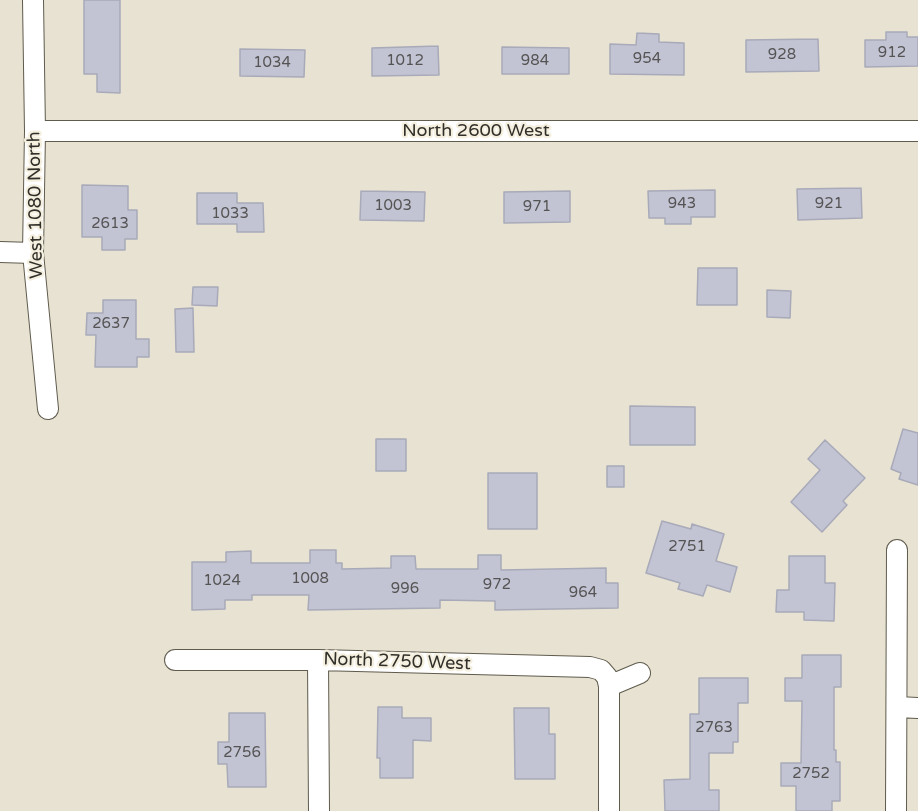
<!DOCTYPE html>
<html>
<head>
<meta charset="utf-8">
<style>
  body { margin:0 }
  canvas { display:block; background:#e7e2d2 }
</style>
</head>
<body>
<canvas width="918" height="811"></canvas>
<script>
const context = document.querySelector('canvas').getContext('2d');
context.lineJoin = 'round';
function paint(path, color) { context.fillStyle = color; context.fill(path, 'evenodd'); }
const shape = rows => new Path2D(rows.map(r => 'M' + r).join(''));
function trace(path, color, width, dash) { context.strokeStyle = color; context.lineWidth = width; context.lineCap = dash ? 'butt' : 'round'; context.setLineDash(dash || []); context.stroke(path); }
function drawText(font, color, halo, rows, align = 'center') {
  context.font = font + ' "Varela Round",sans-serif'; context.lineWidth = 4.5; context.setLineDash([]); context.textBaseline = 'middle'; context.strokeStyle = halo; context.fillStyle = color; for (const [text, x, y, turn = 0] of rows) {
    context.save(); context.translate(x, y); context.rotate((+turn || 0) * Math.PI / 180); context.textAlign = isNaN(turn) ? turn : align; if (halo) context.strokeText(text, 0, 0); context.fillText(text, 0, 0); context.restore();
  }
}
const building = shape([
  [84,0,120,0,120,93,97,92,97,74,84,74,84,0],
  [886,32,907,32,907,37,918,37,918,66,865,67,865,40,886,40,886,32],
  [637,33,659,34,659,42,684,43,684,75,610,74,610,44,636,45,637,33],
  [818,39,819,71,746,72,746,40,818,39],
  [438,46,439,75,372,76,372,48,438,46],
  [502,47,569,48,569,74,502,74,502,47],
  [240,49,305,50,304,77,240,76,240,49],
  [82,185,128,186,128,210,137,210,137,239,125,239,125,250,102,250,102,237,82,237,82,185],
  [861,188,862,218,798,220,797,189,861,188],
  [715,190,715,217,691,217,691,224,665,224,665,218,649,218,648,191,715,190],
  [361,191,425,192,424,221,360,220,361,191],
  [570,191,570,222,504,223,504,192,570,191],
  [197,193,237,193,237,203,263,203,264,232,237,232,237,224,197,224,197,193],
  [698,268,737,268,737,305,697,305,698,268],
  [193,287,218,287,217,306,192,305,193,287],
  [767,290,791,291,790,318,767,317,767,290],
  [103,300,136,300,136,339,149,339,149,357,137,357,137,367,95,367,96,335,86,335,87,313,103,313,103,300],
  [193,308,194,352,176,352,175,309,193,308],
  [630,406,695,407,695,445,630,445,630,406],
  [903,429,918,433,918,485,899,479,901,473,891,469,903,429],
  [376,439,406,439,406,471,376,471,376,439],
  [825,440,865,478,843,501,847,505,822,532,791,502,820,470,808,459,825,440],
  [607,466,624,466,624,487,607,487,607,466],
  [488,473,537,473,537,529,488,529,488,473],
  [662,521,691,529,692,524,724,534,716,561,737,567,730,592,707,585,703,596,678,589,680,583,646,573,662,521],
  [310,550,336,550,336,563,342,563,342,569,391,568,391,556,415,556,416,569,478,569,478,555,501,555,501,570,606,568,606,583,618,583,618,608,495,610,495,601,440,600,440,608,308,610,309,595,252,595,252,600,225,600,225,609,192,610,192,562,226,562,226,552,251,551,251,563,310,563,310,550],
  [789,556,825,556,825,583,835,583,834,621,804,620,804,612,776,612,777,590,789,590,789,556],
  [802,655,841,655,841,687,834,687,834,750,836,750,836,762,840,762,840,801,832,801,832,811,796,811,796,786,781,786,781,763,801,763,802,701,785,701,785,678,802,678,802,655],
  [699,678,748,678,748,703,738,703,738,742,733,742,733,753,709,753,709,790,719,790,719,811,665,811,664,780,690,779,690,714,699,714,699,678],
  [378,707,402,707,402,718,431,718,431,741,413,740,413,778,380,778,380,758,377,758,378,707],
  [514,708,549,708,549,734,555,734,555,779,515,779,514,708],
  [229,713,265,713,266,787,228,787,227,764,218,764,218,742,229,742,229,713]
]);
paint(building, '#c2c3d3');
trace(building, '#a9aab9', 1.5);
const minor = shape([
  [33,0,35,131,33,253,48,409],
  [35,131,918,131],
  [0,252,33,253],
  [175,660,318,660,590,667,601,670,607,677,609,686],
  [318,660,319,811],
  [897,707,918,708],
  [609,811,609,686,640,673],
  [896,811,897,550]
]);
trace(minor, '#5f5b4d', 22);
trace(minor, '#fff', 20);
drawText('15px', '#555454', null, [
  ["912",892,53],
  ["928",782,55],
  ["954",647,59],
  ["1012",405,61],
  ["984",535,61],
  ["1034",272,63],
  ["943",682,204],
  ["921",829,204],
  ["1003",393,206],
  ["971",537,207],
  ["1033",230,214],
  ["2613",110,224],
  ["2637",111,324],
  ["2751",687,547],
  ["1008",310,579],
  ["1024",222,581],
  ["972",497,585],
  ["996",405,589],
  ["964",583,593],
  ["2763",714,728],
  ["2756",242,753],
  ["2752",811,774]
]);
drawText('18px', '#312f29', '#f4efdf', [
  ["North 2600 West",476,131],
  ["West 1080 North",36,205,-91],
  ["North 2750 West",397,662,2]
]);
</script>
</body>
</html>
